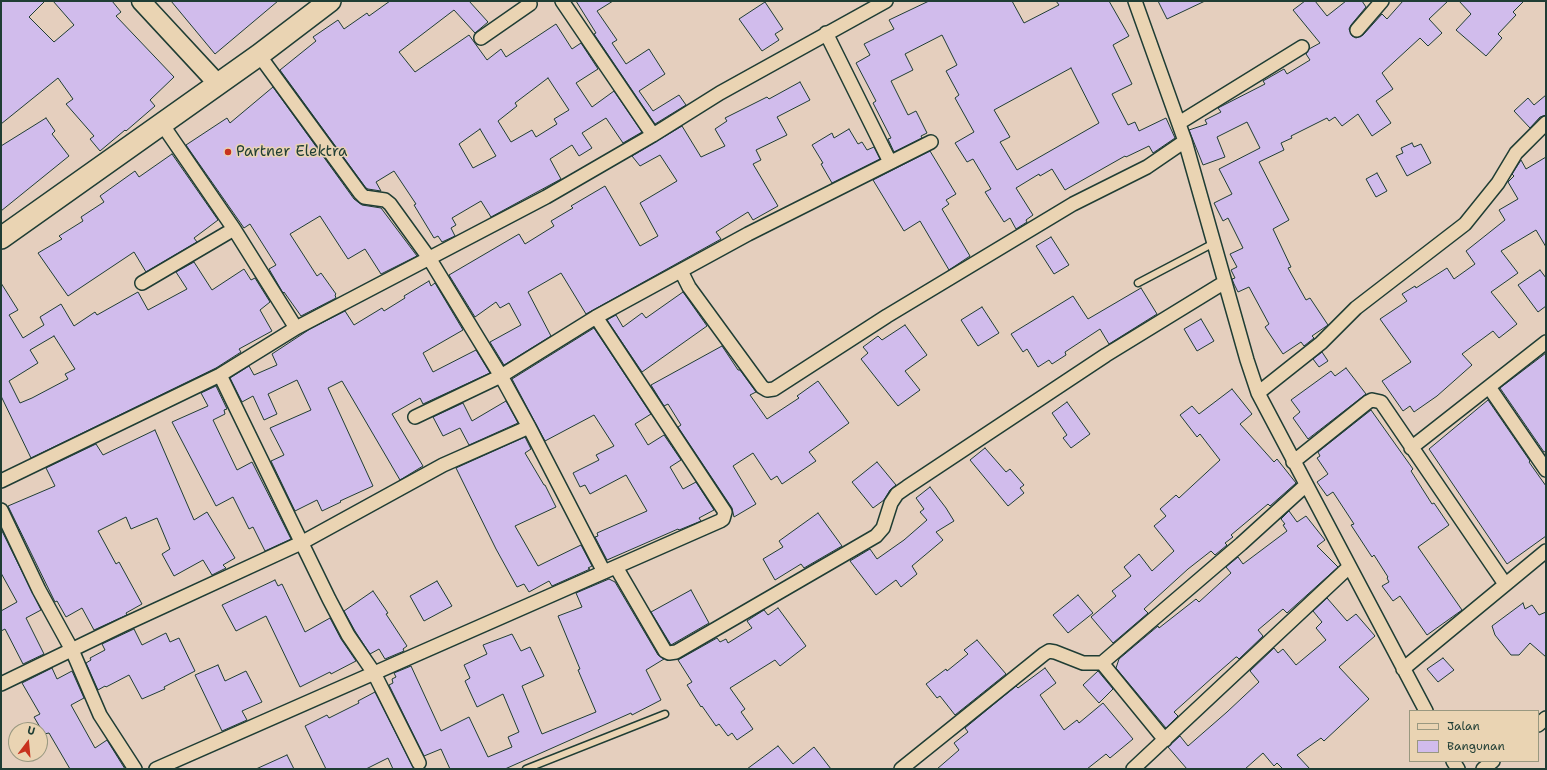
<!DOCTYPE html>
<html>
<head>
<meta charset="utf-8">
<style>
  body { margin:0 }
  #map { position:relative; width:1547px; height:770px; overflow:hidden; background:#e5cfbe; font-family:"Shantell Sans",sans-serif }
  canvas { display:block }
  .frame { position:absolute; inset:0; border:2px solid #1f3d34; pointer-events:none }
  .legend { position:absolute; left:1409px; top:710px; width:130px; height:52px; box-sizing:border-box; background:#ead4b3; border:1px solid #999880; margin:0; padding:5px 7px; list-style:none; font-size:12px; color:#1f3d34 }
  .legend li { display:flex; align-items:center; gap:8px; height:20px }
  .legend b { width:20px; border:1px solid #999880 }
  .north { position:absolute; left:8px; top:722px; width:40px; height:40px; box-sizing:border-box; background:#ead4b3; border:1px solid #999880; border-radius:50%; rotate:16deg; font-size:11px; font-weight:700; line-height:16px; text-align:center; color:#1f3d34 }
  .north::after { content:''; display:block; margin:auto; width:14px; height:18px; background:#c8321e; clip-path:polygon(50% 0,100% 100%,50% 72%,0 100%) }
</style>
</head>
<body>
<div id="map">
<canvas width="1547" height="770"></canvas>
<div class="frame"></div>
<ul class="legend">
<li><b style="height:5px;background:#ead4b3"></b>Jalan</li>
<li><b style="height:11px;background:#d1bcec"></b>Bangunan</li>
</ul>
<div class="north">U</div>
</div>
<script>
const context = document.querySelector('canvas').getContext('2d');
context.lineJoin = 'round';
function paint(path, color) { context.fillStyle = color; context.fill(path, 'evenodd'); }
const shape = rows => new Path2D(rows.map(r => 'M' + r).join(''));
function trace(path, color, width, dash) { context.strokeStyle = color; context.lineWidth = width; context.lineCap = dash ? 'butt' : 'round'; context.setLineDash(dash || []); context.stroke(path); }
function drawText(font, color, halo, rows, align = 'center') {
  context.font = font + ' "Shantell Sans",sans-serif'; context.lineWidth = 3; context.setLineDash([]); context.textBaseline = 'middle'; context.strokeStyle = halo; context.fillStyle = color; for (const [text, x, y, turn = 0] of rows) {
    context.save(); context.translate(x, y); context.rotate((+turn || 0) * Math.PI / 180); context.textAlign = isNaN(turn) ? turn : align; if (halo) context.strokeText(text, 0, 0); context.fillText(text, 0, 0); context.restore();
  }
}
const building = shape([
  [1,1,45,1,29,17,54,42,74,25,53,1,112,1,121,12,116,16,174,77,150,100,155,106,126,131,125,130,100,151,90,139,94,136,66,104,73,99,58,78,1,124,1,1],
  [171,1,278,1,215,54,171,1],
  [390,1,469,1,488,22,475,33,454,10,399,52,415,72,469,35,487,60,501,49,506,57,556,24,572,49,581,43,598,69,576,83,592,107,614,91,642,132,623,143,606,118,582,133,592,148,579,156,572,145,550,159,561,179,491,217,481,201,452,218,456,225,451,228,455,236,442,242,438,236,434,238,414,205,416,204,394,171,376,182,381,191,368,189,366,188,280,70,316,41,313,37,338,20,344,29,367,13,369,16,390,1],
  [548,78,569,110,554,119,557,124,536,137,532,130,511,142,498,121,517,106,515,103,548,78],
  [480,129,496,156,473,168,459,144,480,129],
  [576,1,613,1,597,11,617,40,612,43,626,64,649,49,665,74,639,91,653,111,679,95,686,105,655,124,594,34,596,33,576,1],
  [929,1,1012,1,1024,23,1059,5,1056,1,1109,1,1129,36,1113,45,1132,84,1112,94,1128,125,1135,122,1139,131,1166,118,1175,138,1153,153,1149,146,1126,157,1125,156,1065,190,1052,169,1040,176,1039,174,1016,188,1033,215,1026,220,1027,222,1016,229,1010,218,1004,222,985,192,991,189,973,159,967,162,955,143,974,132,955,98,959,95,946,71,957,65,942,35,905,54,913,70,891,81,908,115,916,111,927,133,921,136,922,138,894,152,888,139,891,138,873,103,876,101,856,63,870,55,864,44,894,29,889,20,929,1],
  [1071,68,1099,123,1017,170,1000,142,1010,137,994,110,1071,68],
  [1158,1,1205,1,1167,19,1158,1],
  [1305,1,1315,1,1327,16,1346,1,1362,1,1366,7,1351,25,1349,29,1352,36,1356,38,1363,35,1382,14,1387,19,1403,1,1448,1,1429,19,1442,33,1428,46,1420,38,1382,73,1393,89,1376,101,1391,123,1372,136,1358,114,1342,126,1335,117,1329,121,1327,118,1291,136,1292,138,1281,143,1284,150,1259,162,1289,220,1273,229,1291,267,1288,268,1306,300,1310,298,1328,325,1312,336,1314,338,1304,346,1301,342,1283,354,1265,327,1269,324,1249,287,1238,292,1234,284,1232,279,1235,278,1231,270,1237,267,1230,254,1243,248,1228,218,1223,221,1214,203,1232,194,1219,169,1260,148,1247,122,1217,137,1225,157,1203,165,1189,130,1207,124,1205,120,1221,112,1218,108,1265,84,1263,81,1284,69,1287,74,1310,60,1306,54,1309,49,1320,43,1293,10,1305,1],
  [1459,1,1524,1,1513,12,1516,15,1498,34,1502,38,1486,56,1456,30,1471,14,1459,1],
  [765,2,783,29,775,34,779,40,762,51,739,19,765,2],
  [800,82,810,100,777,117,787,135,756,150,761,160,753,164,778,206,753,220,748,212,716,232,721,239,586,314,561,273,528,292,551,336,504,365,490,342,521,325,509,303,500,308,496,302,475,317,449,275,519,234,525,244,554,226,551,221,573,208,571,206,605,186,640,246,658,236,640,203,677,181,660,155,640,166,632,156,682,126,701,157,725,146,715,129,727,121,725,118,767,97,769,99,800,82],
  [273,87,354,199,362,205,381,208,417,256,381,274,365,249,348,259,320,216,290,234,317,276,321,273,336,294,335,295,336,298,301,316,284,292,283,293,269,269,276,265,250,224,244,228,186,145,227,118,230,123,273,87],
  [1546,95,1546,115,1540,117,1530,128,1514,111,1528,98,1534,105,1546,95],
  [46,118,55,131,52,134,69,156,1,211,1,146,46,118],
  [849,129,858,144,862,142,867,150,874,147,880,159,832,183,821,164,823,163,812,145,832,133,834,138,849,129],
  [1412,143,1414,147,1421,144,1431,163,1407,176,1396,156,1403,153,1401,148,1412,143],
  [930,151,956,194,946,200,949,204,942,209,970,256,949,270,920,221,904,231,873,180,930,151],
  [172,154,218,220,194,238,197,242,146,272,134,252,68,296,38,253,62,239,59,236,83,221,81,217,104,202,100,196,135,171,139,177,172,154],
  [1546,157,1546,247,1536,230,1501,251,1518,273,1491,292,1517,324,1499,338,1493,331,1462,354,1472,365,1437,396,1414,412,1410,406,1403,411,1382,381,1411,362,1380,319,1407,301,1402,294,1415,286,1416,288,1447,268,1454,279,1475,264,1466,251,1505,220,1499,210,1518,199,1508,182,1514,176,1512,174,1521,160,1526,169,1546,157],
  [1377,173,1387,191,1376,197,1366,179,1377,173],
  [1051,237,1069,265,1054,274,1036,246,1051,237],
  [194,262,212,290,244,269,251,280,255,278,270,302,260,310,272,331,239,349,241,352,216,368,31,458,1,396,1,283,18,310,9,315,23,338,44,325,40,317,61,304,74,326,95,312,97,315,138,292,148,310,187,289,176,272,194,262],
  [54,336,75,369,65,374,68,379,32,398,20,403,9,381,38,363,30,350,54,336],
  [1540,270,1546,278,1546,306,1538,312,1518,285,1540,270],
  [429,281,431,286,435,283,463,330,423,353,433,372,476,350,490,373,423,404,420,398,392,414,423,466,400,480,342,381,328,388,373,486,340,501,341,502,322,511,317,500,295,511,271,461,284,455,270,428,311,410,297,380,268,394,277,414,264,420,253,396,242,402,230,378,249,366,254,375,277,365,272,354,310,329,345,311,354,325,382,308,384,311,405,298,404,296,429,281],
  [1141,288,1157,314,1109,344,1100,329,1065,352,1066,355,1052,364,1049,360,1038,367,1027,349,1023,352,1011,334,1073,296,1088,319,1141,288],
  [683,292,707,326,642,372,607,320,616,315,623,327,642,313,646,318,683,292],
  [982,307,999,333,978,346,961,320,982,307],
  [1201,319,1214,341,1197,351,1184,329,1201,319],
  [905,325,927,355,905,371,920,390,898,406,861,359,868,353,863,347,878,336,882,340,905,325],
  [594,328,651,414,635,424,648,445,664,435,681,460,670,467,683,489,696,482,714,510,699,518,701,521,679,530,678,529,607,560,595,537,598,536,597,533,647,511,626,475,590,494,585,485,580,487,573,473,599,460,596,455,614,446,594,415,545,441,512,379,594,328],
  [722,346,738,370,740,370,756,392,750,395,767,419,799,398,797,396,818,381,849,423,809,452,816,461,782,484,777,476,771,480,753,453,733,466,756,504,734,517,732,508,678,427,681,425,668,404,664,406,651,385,722,346],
  [1322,352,1328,361,1319,367,1313,359,1322,352],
  [1546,353,1546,451,1544,452,1500,388,1546,353],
  [1346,368,1366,394,1308,439,1293,418,1300,412,1291,400,1331,371,1335,376,1346,368],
  [216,386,227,409,224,410,225,414,213,420,237,470,252,462,291,539,265,551,253,527,249,529,233,497,216,506,172,422,208,406,201,393,216,386],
  [1232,389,1252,414,1240,424,1274,462,1277,459,1296,483,1270,506,1268,504,1231,535,1233,537,1225,543,1227,545,1215,555,1211,551,1188,569,1144,609,1148,613,1113,643,1091,617,1116,596,1112,591,1131,576,1124,567,1139,554,1152,571,1174,551,1154,526,1166,516,1160,509,1176,495,1179,498,1220,460,1200,434,1197,437,1180,415,1192,406,1199,414,1232,389],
  [1488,400,1530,461,1529,462,1546,486,1546,536,1507,564,1429,449,1488,400],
  [506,401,518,423,469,445,460,428,443,436,433,417,463,403,472,421,506,401],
  [1067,402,1090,434,1071,448,1063,438,1067,435,1052,413,1067,402],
  [1371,410,1413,469,1411,471,1432,504,1434,503,1449,525,1418,547,1462,610,1427,635,1400,596,1393,601,1382,586,1389,582,1387,578,1388,577,1374,555,1372,557,1351,525,1354,524,1333,492,1327,496,1317,482,1328,474,1317,458,1320,456,1318,452,1371,410],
  [155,430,194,520,207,512,235,558,223,565,226,568,212,575,203,560,174,576,162,554,170,549,157,518,131,529,126,517,98,531,116,564,119,562,142,604,126,613,127,615,94,630,82,608,66,617,57,601,55,602,8,506,55,486,46,468,96,444,103,455,155,430],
  [525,437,531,449,525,453,544,485,545,485,556,507,515,526,538,566,581,545,592,566,588,568,590,569,552,586,549,581,529,592,524,584,517,587,496,549,456,468,525,437],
  [985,448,1006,472,1010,469,1024,485,1020,488,1024,493,1008,506,970,460,985,448],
  [877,462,896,485,890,490,884,500,873,508,852,482,877,462],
  [930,487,946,508,954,521,936,532,943,540,912,566,917,574,901,587,896,580,876,595,850,561,870,549,877,559,904,540,927,520,920,512,924,509,916,498,930,487],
  [1289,511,1297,522,1306,516,1325,540,1317,546,1338,567,1287,613,1283,609,1258,630,1263,636,1239,659,1237,657,1236,657,1213,677,1174,712,1178,716,1166,728,1116,668,1119,659,1158,626,1159,628,1196,599,1199,602,1231,573,1226,567,1238,557,1243,564,1287,531,1283,525,1285,524,1281,519,1289,511],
  [818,513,842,546,804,568,801,564,775,580,763,559,783,547,779,541,818,513],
  [1,529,41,610,26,618,44,654,23,664,5,629,1,631,1,611,17,602,1,573,1,529],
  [609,579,615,582,658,655,664,659,646,670,661,700,632,715,631,713,505,769,450,769,441,749,424,756,389,685,393,683,392,679,396,677,394,673,411,666,441,731,469,717,488,757,512,747,508,737,519,732,503,694,477,707,465,681,470,678,464,665,487,654,483,645,512,634,521,651,530,647,544,676,522,686,542,734,596,712,578,670,580,669,558,616,582,607,576,593,609,579],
  [275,580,278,586,282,584,305,632,330,618,341,639,356,661,331,674,330,672,300,687,266,616,236,631,222,605,275,580],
  [437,581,452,606,424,621,410,596,437,581],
  [691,590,709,623,671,645,651,612,691,590],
  [373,591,388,613,386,614,407,646,403,649,404,651,385,659,379,649,370,654,355,631,344,611,373,591],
  [1078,595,1093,613,1068,633,1053,615,1078,595],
  [1327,598,1347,621,1356,614,1375,636,1339,667,1369,699,1324,741,1321,738,1297,755,1310,769,1283,769,1277,763,1274,766,1263,753,1245,769,1187,769,1168,747,1180,736,1188,746,1227,712,1259,682,1250,671,1274,648,1278,653,1283,649,1296,665,1326,640,1316,628,1322,622,1313,611,1327,598],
  [1523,603,1525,609,1532,605,1539,615,1546,612,1546,657,1530,643,1519,655,1511,655,1495,635,1492,626,1523,603],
  [778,608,806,646,780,666,775,660,730,688,745,709,741,712,753,729,737,740,732,733,728,736,719,724,716,726,702,706,701,707,687,685,692,682,678,660,717,638,720,642,726,639,728,643,752,628,747,621,753,617,764,610,768,615,778,608],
  [134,629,142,645,166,633,170,642,179,638,195,671,164,687,165,689,142,699,129,675,106,687,105,686,98,690,86,663,91,660,90,658,105,650,102,644,134,629],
  [977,640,1006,674,955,715,940,696,937,698,926,684,946,669,947,671,968,654,964,650,977,640],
  [1443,658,1454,670,1438,682,1427,669,1443,658],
  [218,665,225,681,246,671,262,702,242,711,247,720,222,731,195,675,218,665],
  [52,668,57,679,72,671,84,698,71,705,95,748,107,740,125,769,70,769,49,733,44,734,34,717,40,714,22,683,52,668],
  [1045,668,1056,683,1040,695,1064,730,1077,720,1079,723,1103,703,1133,739,1110,758,1106,754,1087,769,937,769,959,750,954,743,968,732,965,728,1016,686,1018,688,1045,668],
  [1098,671,1113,689,1099,703,1083,685,1098,671],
  [375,692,414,769,393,769,388,758,366,769,326,769,305,726,327,715,329,718,359,703,358,701,375,692],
  [778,746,793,764,814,747,831,769,747,769,778,746],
  [287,755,294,769,256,769,287,755]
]);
paint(building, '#d1bcec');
trace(building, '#1f3d34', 1);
const service = shape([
  [1138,283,1214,243],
  [526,769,665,714]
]);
const minor = shape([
  [562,1,653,135],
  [1135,1,1185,141,1247,360,1258,393,1426,711],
  [1357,30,1382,1],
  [826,33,890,162],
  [481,38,530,4],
  [259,55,360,193,364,197,385,200,390,204,429,258,501,376,529,427,604,572],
  [1179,123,1302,47],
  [162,124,234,229,296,328],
  [681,271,689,287,762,387,767,390,774,389,887,316,1073,204,1147,167,1185,141],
  [142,283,234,229],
  [220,375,329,599,348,635,374,673,419,763],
  [1489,387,1546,470],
  [1258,393,1321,343,1356,308,1465,224,1498,183,1516,153,1546,123],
  [415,417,501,376,596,317,748,234,931,142],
  [1411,448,1546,342],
  [1293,462,1368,402,1372,400,1381,402,1505,584],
  [1,481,220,375,296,328,546,197,653,135,720,93,886,1],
  [1,510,39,590,72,650,100,715,135,769],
  [616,567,665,651,669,653,676,652,876,536,883,528,891,503,897,494,907,487,1106,355,1225,282],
  [1102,663,1165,740],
  [1403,669,1546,551],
  [1,684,123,625,301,543,443,465,529,427],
  [1538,725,1546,718],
  [1453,761,1458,769],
  [156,769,720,521,723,519,725,512,596,317],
  [901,769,1044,654,1049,651,1055,652,1083,663,1102,663,1241,544,1306,485],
  [1133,769,1349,567],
  [1483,769,1493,761]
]);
const secondary = shape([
  [141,1,217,83]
]);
const trunk = shape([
  [1,238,259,55,330,1]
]);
trace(service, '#1f3d34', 9);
trace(minor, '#1f3d34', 16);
trace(secondary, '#1f3d34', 21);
trace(trunk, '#1f3d34', 24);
trace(service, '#ead4b3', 6);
trace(minor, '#ead4b3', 13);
trace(secondary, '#ead4b3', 18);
trace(trunk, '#ead4b3', 21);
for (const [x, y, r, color] of [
  [228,152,4,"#c8321e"]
]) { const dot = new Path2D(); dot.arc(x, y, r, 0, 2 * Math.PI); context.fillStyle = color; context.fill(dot); trace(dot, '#ead4b3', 1.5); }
drawText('15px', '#1f3d34', '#ead4b3', [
  ["Partner Elektra",236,152]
], 'left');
</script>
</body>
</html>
